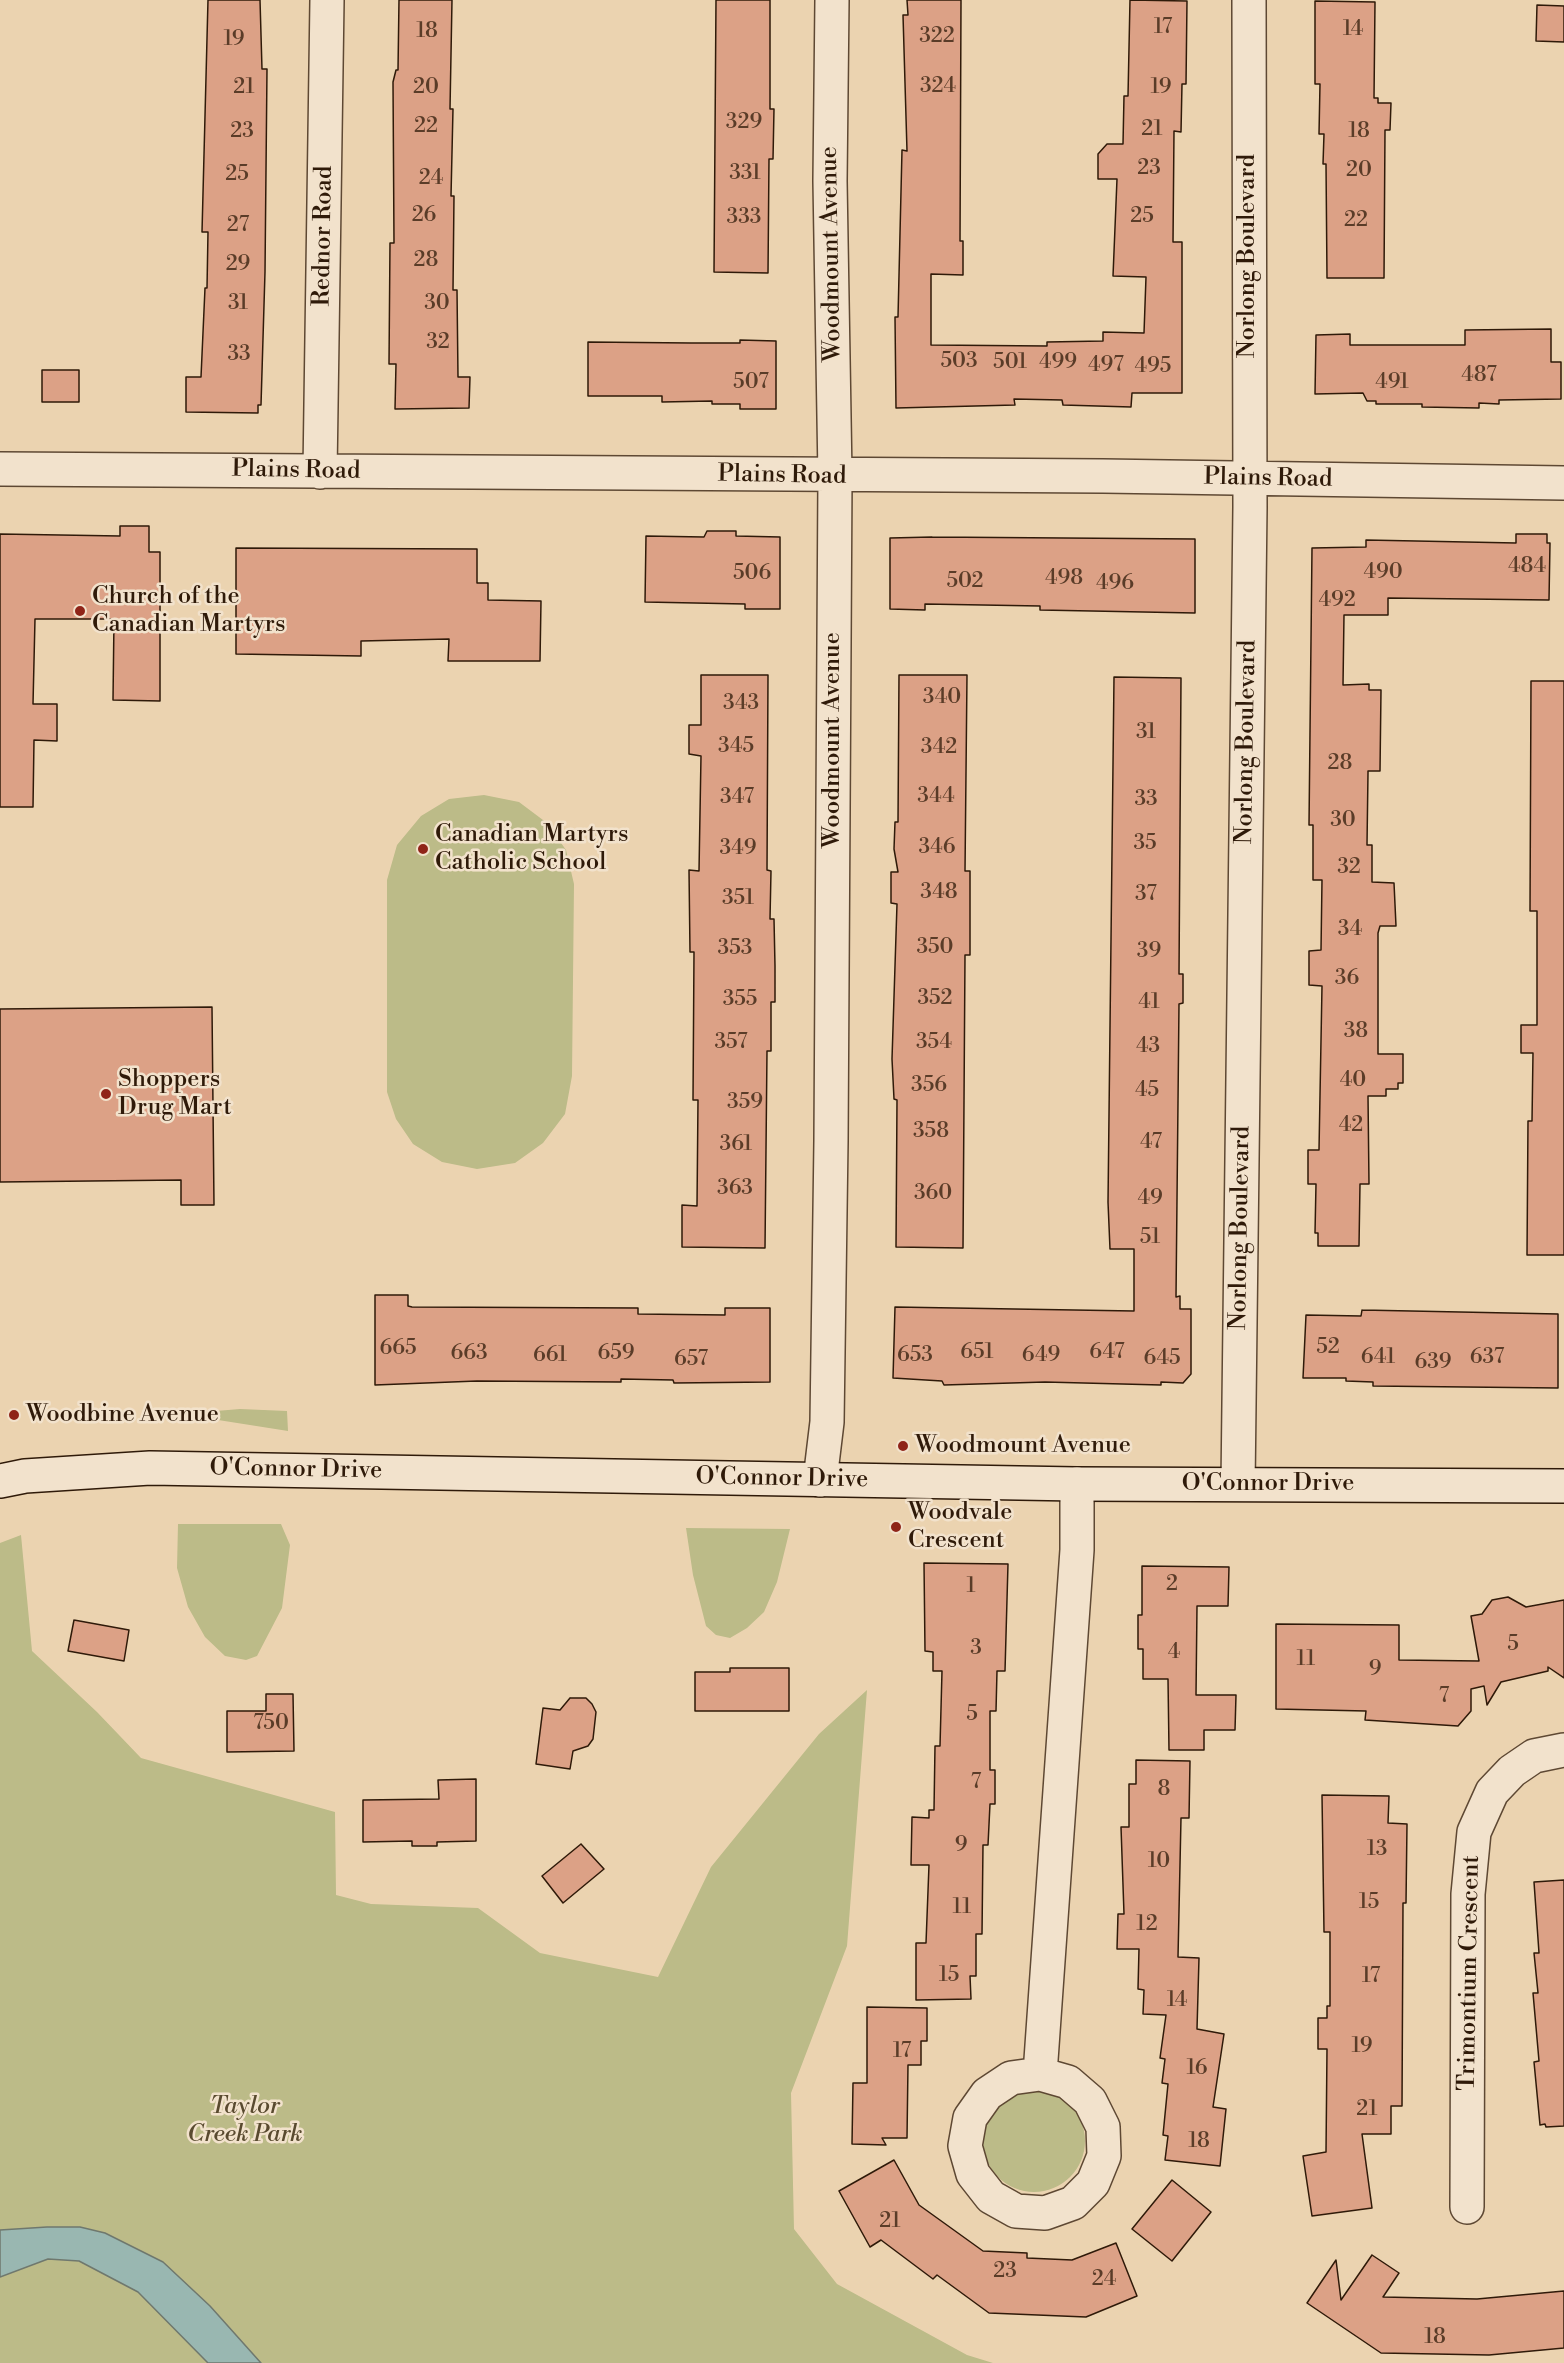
<!DOCTYPE html>
<html>
<head>
<meta charset="utf-8">
<style>
  body { margin:0 }
  canvas { display:block; background:#ebd3b0 }
</style>
</head>
<body>
<canvas width="1564" height="2363"></canvas>
<script>
const context = document.querySelector('canvas').getContext('2d');
context.lineJoin = 'round';
function paint(path, color) { context.fillStyle = color; context.fill(path, 'evenodd'); }
const shape = rows => new Path2D(rows.map(r => 'M' + r).join(''));
function trace(path, color, width, dash) { context.strokeStyle = color; context.lineWidth = width; context.lineCap = dash ? 'butt' : 'round'; context.setLineDash(dash || []); context.stroke(path); }
function drawText(font, color, halo, rows, align = 'center') {
  context.font = font + ' "Libre Bodoni",serif'; context.lineWidth = 5; context.setLineDash([]); context.textBaseline = 'middle'; context.strokeStyle = halo; context.fillStyle = color; for (const [text, x, y, turn = 0] of rows) {
    context.save(); context.translate(x, y); context.rotate((+turn || 0) * Math.PI / 180); context.textAlign = isNaN(turn) ? turn : align; if (halo) context.strokeText(text, 0, 0); context.fillText(text, 0, 0); context.restore();
  }
}
paint(shape([
  [484,795,519,802,547,823,566,850,574,884,572,1076,565,1114,543,1143,515,1163,477,1169,442,1162,413,1144,396,1119,387,1092,387,880,397,845,421,816,449,799],
  [240,1409,287,1411,288,1431,180,1414],
  [178,1524,281,1524,290,1545,282,1608,257,1656,246,1660,225,1656,205,1637,188,1607,177,1568],
  [686,1528,790,1529,777,1582,764,1612,747,1628,730,1638,716,1635,706,1626,693,1575],
  [21,1535,32,1651,97,1712,141,1758,335,1812,336,1895,371,1904,478,1908,540,1953,658,1977,711,1867,819,1734,867,1690,847,1946,791,2093,794,2229,837,2284,967,2355,993,2363,0,2363,0,1543],
  '983 2141a51 51 0 1 1 102 0a51 51 0 1 1-102 0Z'
]), '#bcbb88');
const water = shape([
  [47,2227,80,2227,105,2233,163,2262,210,2306,261,2363,208,2363,138,2292,79,2261,48,2259,0,2277,0,2230,47,2227]
]);
paint(water, '#99b7b1');
trace(water, '#6f786e', 1.5);
const building = shape([
  [208,0,260,0,262,69,267,69,265,272,261,405,258,405,258,413,186,412,186,377,201,377,205,288,207,288,208,232,202,232,208,0],
  [399,0,452,0,450,109,453,109,451,196,454,196,453,290,457,290,458,377,470,377,469,408,395,409,396,364,389,364,390,243,394,243,393,82,396,70,398,70,399,0],
  [716,0,770,0,770,109,774,109,773,159,769,159,768,273,714,272,716,0],
  [907,0,961,0,960,241,963,241,963,275,931,274,931,345,1047,346,1047,342,1103,341,1103,332,1144,333,1146,277,1113,276,1117,179,1098,179,1098,154,1107,144,1123,144,1124,96,1128,96,1130,0,1187,1,1186,84,1182,84,1181,132,1174,131,1173,242,1182,242,1182,393,1132,393,1131,407,1063,405,1062,400,1014,399,1015,405,896,408,895,317,898,317,902,150,907,151,903,15,908,15,907,0],
  [1315,1,1375,2,1374,98,1378,98,1378,103,1391,103,1390,130,1385,130,1384,278,1327,278,1326,164,1323,164,1324,134,1319,134,1320,84,1315,84,1315,1],
  [1537,5,1564,6,1564,42,1536,41,1537,5],
  [1551,329,1551,362,1561,362,1561,399,1499,400,1499,404,1479,403,1479,408,1422,407,1422,404,1376,404,1376,401,1367,401,1363,393,1315,394,1316,335,1350,334,1350,345,1465,345,1465,330,1551,329],
  [740,340,776,341,776,409,740,409,740,404,712,404,712,401,662,402,662,396,588,396,588,342,691,343,740,343,740,340],
  [42,370,79,370,79,402,42,402,42,370],
  [120,526,149,526,149,552,160,552,160,701,113,700,114,619,35,619,33,704,57,704,57,741,34,740,33,807,0,807,0,534,120,536,120,526],
  [707,531,736,531,736,536,780,537,780,609,745,609,745,604,645,602,646,536,704,537,707,531],
  [1516,534,1547,534,1547,543,1550,543,1549,600,1388,598,1388,615,1344,615,1343,685,1369,684,1369,690,1381,690,1380,771,1368,771,1368,773,1367,845,1372,845,1372,882,1394,883,1396,926,1380,926,1378,933,1378,1054,1403,1054,1403,1083,1398,1083,1398,1089,1386,1089,1386,1096,1368,1096,1369,1184,1360,1184,1359,1246,1318,1246,1318,1233,1315,1233,1316,1184,1308,1184,1308,1150,1319,1150,1322,986,1309,985,1309,951,1321,950,1322,880,1313,880,1313,825,1309,825,1312,548,1366,547,1366,540,1516,543,1516,534],
  [932,537,1195,539,1195,613,1040,610,1040,606,925,604,925,610,890,609,890,538,932,537],
  [236,548,477,549,477,583,488,583,488,600,541,601,540,661,448,661,449,639,361,641,361,656,236,654,236,548],
  [701,675,768,675,767,870,771,871,770,919,774,919,775,966,775,1002,771,1002,771,1051,767,1051,765,1248,682,1247,682,1205,697,1206,698,1100,693,1100,694,952,690,952,689,870,699,871,701,756,689,754,689,725,701,725,701,675],
  [899,675,967,675,965,871,970,871,970,955,965,955,963,1248,896,1247,897,1100,894,1099,892,1059,897,904,891,903,891,872,898,872,894,849,895,822,898,822,899,675],
  [1114,677,1181,678,1179,974,1183,974,1183,1003,1179,1004,1176,1297,1180,1296,1180,1309,1191,1309,1191,1374,1183,1383,1161,1382,1161,1385,1045,1382,944,1385,942,1381,893,1378,895,1307,1134,1311,1134,1249,1110,1249,1108,1202,1114,677],
  [1531,681,1564,681,1564,1255,1527,1255,1528,1121,1532,1121,1533,1053,1521,1053,1521,1025,1537,1025,1537,911,1530,911,1531,681],
  [212,1007,214,1205,181,1205,181,1180,0,1182,0,1009,212,1007],
  [375,1295,408,1295,408,1306,412,1307,638,1308,638,1314,725,1315,725,1308,770,1308,770,1382,674,1383,673,1380,621,1379,621,1382,477,1381,375,1385,375,1295],
  [1362,1310,1558,1314,1558,1388,1373,1386,1373,1382,1346,1381,1346,1378,1303,1378,1306,1315,1361,1316,1362,1310],
  [924,1563,1008,1564,1005,1671,997,1671,996,1711,990,1711,990,1770,995,1770,995,1804,990,1804,988,1845,983,1845,982,1934,976,1934,976,1976,970,1976,971,1999,916,2000,916,1943,926,1943,929,1865,911,1865,912,1817,929,1818,929,1810,934,1810,935,1746,940,1746,942,1671,933,1671,933,1652,925,1651,924,1563],
  [1142,1566,1229,1567,1228,1606,1197,1606,1196,1695,1236,1695,1235,1730,1204,1730,1204,1750,1169,1750,1168,1679,1143,1679,1143,1649,1138,1649,1138,1615,1142,1615,1142,1566],
  [1508,1597,1526,1607,1564,1600,1564,1678,1548,1667,1548,1671,1501,1682,1487,1705,1484,1686,1471,1689,1471,1711,1458,1726,1365,1720,1366,1711,1276,1709,1276,1624,1399,1625,1399,1660,1479,1661,1471,1616,1482,1614,1492,1600,1508,1597],
  [74,1620,129,1630,124,1661,68,1651,74,1620],
  [730,1668,789,1668,789,1711,695,1711,695,1672,730,1672,730,1668],
  [266,1694,293,1694,294,1751,227,1752,227,1711,266,1711,266,1694],
  [570,1698,586,1698,592,1704,596,1712,593,1739,588,1746,573,1751,570,1769,536,1764,543,1708,560,1710,570,1698],
  [1136,1760,1190,1761,1189,1818,1181,1818,1178,1957,1199,1958,1197,2029,1224,2034,1213,2107,1226,2109,1220,2166,1165,2160,1168,2136,1163,2135,1168,2084,1162,2083,1165,2059,1160,2058,1166,2015,1143,2014,1144,1990,1138,1989,1139,1949,1117,1949,1118,1914,1124,1914,1121,1827,1129,1827,1129,1784,1136,1784,1136,1760],
  [476,1779,476,1841,437,1842,437,1846,412,1846,412,1841,363,1842,363,1800,439,1799,438,1780,476,1779],
  [1322,1795,1389,1796,1388,1823,1407,1824,1406,1903,1403,1903,1402,2106,1391,2106,1391,2134,1362,2134,1372,2208,1312,2216,1303,2156,1326,2152,1327,2049,1318,2049,1318,2018,1327,2018,1327,2006,1330,2006,1330,1932,1324,1932,1322,1795],
  [581,1844,604,1869,563,1903,542,1876,581,1844],
  [1564,1880,1564,2126,1546,2127,1545,2124,1540,2125,1534,2062,1539,2061,1533,1993,1538,1993,1534,1953,1539,1953,1534,1882,1564,1880],
  [867,2007,927,2008,927,2041,921,2041,921,2065,908,2065,907,2138,882,2138,886,2145,852,2144,853,2083,867,2083,867,2007],
  [894,2160,919,2205,983,2251,1027,2253,1027,2258,1072,2260,1116,2243,1137,2296,1086,2317,989,2313,937,2275,933,2279,881,2240,870,2247,839,2191,894,2160],
  [1172,2180,1211,2212,1172,2261,1132,2229,1172,2180],
  [1372,2255,1399,2273,1383,2297,1477,2299,1564,2291,1564,2348,1489,2355,1381,2353,1307,2303,1336,2260,1341,2300,1372,2255]
]);
paint(building, '#dca186');
trace(building, '#2f1a09', 1.5);
const street = shape([
  [0,469,1103,476,1564,483],
  [320,472,327,0],
  [820,1480,827,1422,831,1141,835,476,830,181,832,0],
  [1238,1484,1250,507,1249,0],
  [1040,2074,1068,2082,1090,2101,1103,2127,1104,2156,1093,2183,1073,2203,1045,2213,1016,2211,991,2197,973,2174,965,2146,970,2118,987,2094,1011,2078,1040,2074,1077,1550,1077,1484],
  [1467,2207,1468,1894,1474,1832,1492,1792,1512,1771,1534,1756,1564,1750]
]);
const secondary = shape([
  [0,1481,25,1476,150,1468,1077,1484,1564,1486]
]);
trace(street, '#5e4833', 36);
trace(secondary, '#2f1a09', 36);
trace(street, '#f2e2cc', 33);
trace(secondary, '#f2e2cc', 33);
for (const [x, y, r, color] of [
  [80,611,6,"#8f2418"],
  [423,849,6,"#8f2418"],
  [106,1094,6,"#8f2418"],
  [14,1415,6,"#8f2418"],
  [903,1446,6,"#8f2418"],
  [896,1527,6,"#8f2418"]
]) { const dot = new Path2D(); dot.arc(x, y, r, 0, 2 * Math.PI); context.fillStyle = color; context.fill(dot); trace(dot, '#f2e2cc', 2); }
drawText('21px', '#5a3c28', null, [
  ["17",1163,28],
  ["14",1353,30],
  ["18",427,32],
  ["322",937,37],
  ["19",234,40],
  ["324",938,87],
  ["21",244,88],
  ["20",426,88],
  ["19",1161,88],
  ["329",744,123],
  ["22",426,127],
  ["21",1152,130],
  ["23",242,132],
  ["18",1359,132],
  ["23",1149,169],
  ["20",1359,171],
  ["331",745,174],
  ["25",237,175],
  ["24",431,179],
  ["26",424,216],
  ["25",1142,217],
  ["333",744,218],
  ["22",1356,221],
  ["27",238,226],
  ["28",426,261],
  ["29",238,265],
  ["31",238,304],
  ["30",437,304],
  ["32",438,343],
  ["33",239,355],
  ["503",959,362],
  ["501",1010,363],
  ["499",1058,363],
  ["497",1106,366],
  ["495",1153,367],
  ["487",1479,376],
  ["507",751,383],
  ["491",1392,383],
  ["484",1527,567],
  ["490",1383,573],
  ["506",752,574],
  ["498",1064,579],
  ["502",965,582],
  ["496",1115,584],
  ["492",1337,601],
  ["340",942,698],
  ["343",741,704],
  ["31",1146,733],
  ["345",736,747],
  ["342",939,748],
  ["28",1340,764],
  ["344",936,797],
  ["347",737,798],
  ["33",1146,800],
  ["30",1343,821],
  ["35",1145,844],
  ["346",937,848],
  ["349",738,849],
  ["32",1349,868],
  ["348",939,893],
  ["37",1146,895],
  ["351",738,899],
  ["34",1350,930],
  ["350",935,948],
  ["353",735,949],
  ["39",1149,952],
  ["36",1347,979],
  ["352",935,999],
  ["355",740,1000],
  ["41",1149,1003],
  ["38",1356,1032],
  ["357",731,1043],
  ["354",934,1043],
  ["43",1148,1047],
  ["40",1353,1081],
  ["356",929,1086],
  ["45",1147,1091],
  ["359",745,1103],
  ["42",1351,1126],
  ["358",931,1132],
  ["47",1151,1143],
  ["361",736,1145],
  ["363",735,1189],
  ["360",933,1194],
  ["49",1150,1199],
  ["51",1150,1238],
  ["52",1328,1348],
  ["665",398,1349],
  ["651",977,1353],
  ["647",1107,1353],
  ["663",469,1354],
  ["659",616,1354],
  ["661",550,1356],
  ["653",915,1356],
  ["649",1041,1356],
  ["641",1378,1358],
  ["637",1487,1358],
  ["645",1162,1359],
  ["657",691,1360],
  ["639",1433,1363],
  ["2",1172,1585],
  ["1",971,1587],
  ["5",1513,1645],
  ["3",976,1649],
  ["4",1174,1653],
  ["11",1306,1660],
  ["9",1375,1670],
  ["7",1444,1697],
  ["5",972,1715],
  ["750",271,1724],
  ["7",976,1783],
  ["8",1164,1790],
  ["9",961,1846],
  ["13",1377,1850],
  ["10",1159,1862],
  ["15",1369,1903],
  ["11",962,1908],
  ["12",1147,1925],
  ["15",949,1976],
  ["17",1371,1977],
  ["14",1177,2001],
  ["19",1362,2047],
  ["17",902,2052],
  ["16",1197,2069],
  ["21",1367,2110],
  ["18",1199,2142],
  ["21",890,2222],
  ["23",1005,2272],
  ["24",1104,2280],
  ["18",1435,2338]
]);
drawText('24px', '#2f1a09', '#f2e2cc', [
  ["Rednor Road",324,236,-89],
  ["Woodmount Avenue",832,254,-91],
  ["Norlong Boulevard",1248,256,-90],
  ["Plains Road",296,471,1],
  ["Plains Road",782,476,1],
  ["Plains Road",1268,479,1],
  ["Woodmount Avenue",833,740,-90],
  ["Norlong Boulevard",1247,742,-89],
  ["Norlong Boulevard",1241,1228,-89],
  ["O'Connor Drive",296,1470,1],
  ["O'Connor Drive",782,1479,1],
  ["O'Connor Drive",1268,1484],
  ["Trimontium Crescent",1470,1973,-89]
]);
drawText('24px', '#2f1a09', '#f2e2cc', [
  ["Church of the",92,597],
  ["Canadian Martyrs",92,625],
  ["Canadian Martyrs",435,835],
  ["Catholic School",435,863],
  ["Shoppers",118,1080],
  ["Drug Mart",118,1108],
  ["Woodbine Avenue",26,1415],
  ["Woodmount Avenue",915,1446],
  ["Woodvale",908,1513],
  ["Crescent",908,1541]
], 'left');
drawText('italic 24px', '#594a2f', '#f2e2cc', [
  ["Taylor",245,2107],
  ["Creek Park",245,2135]
]);
</script>
</body>
</html>
